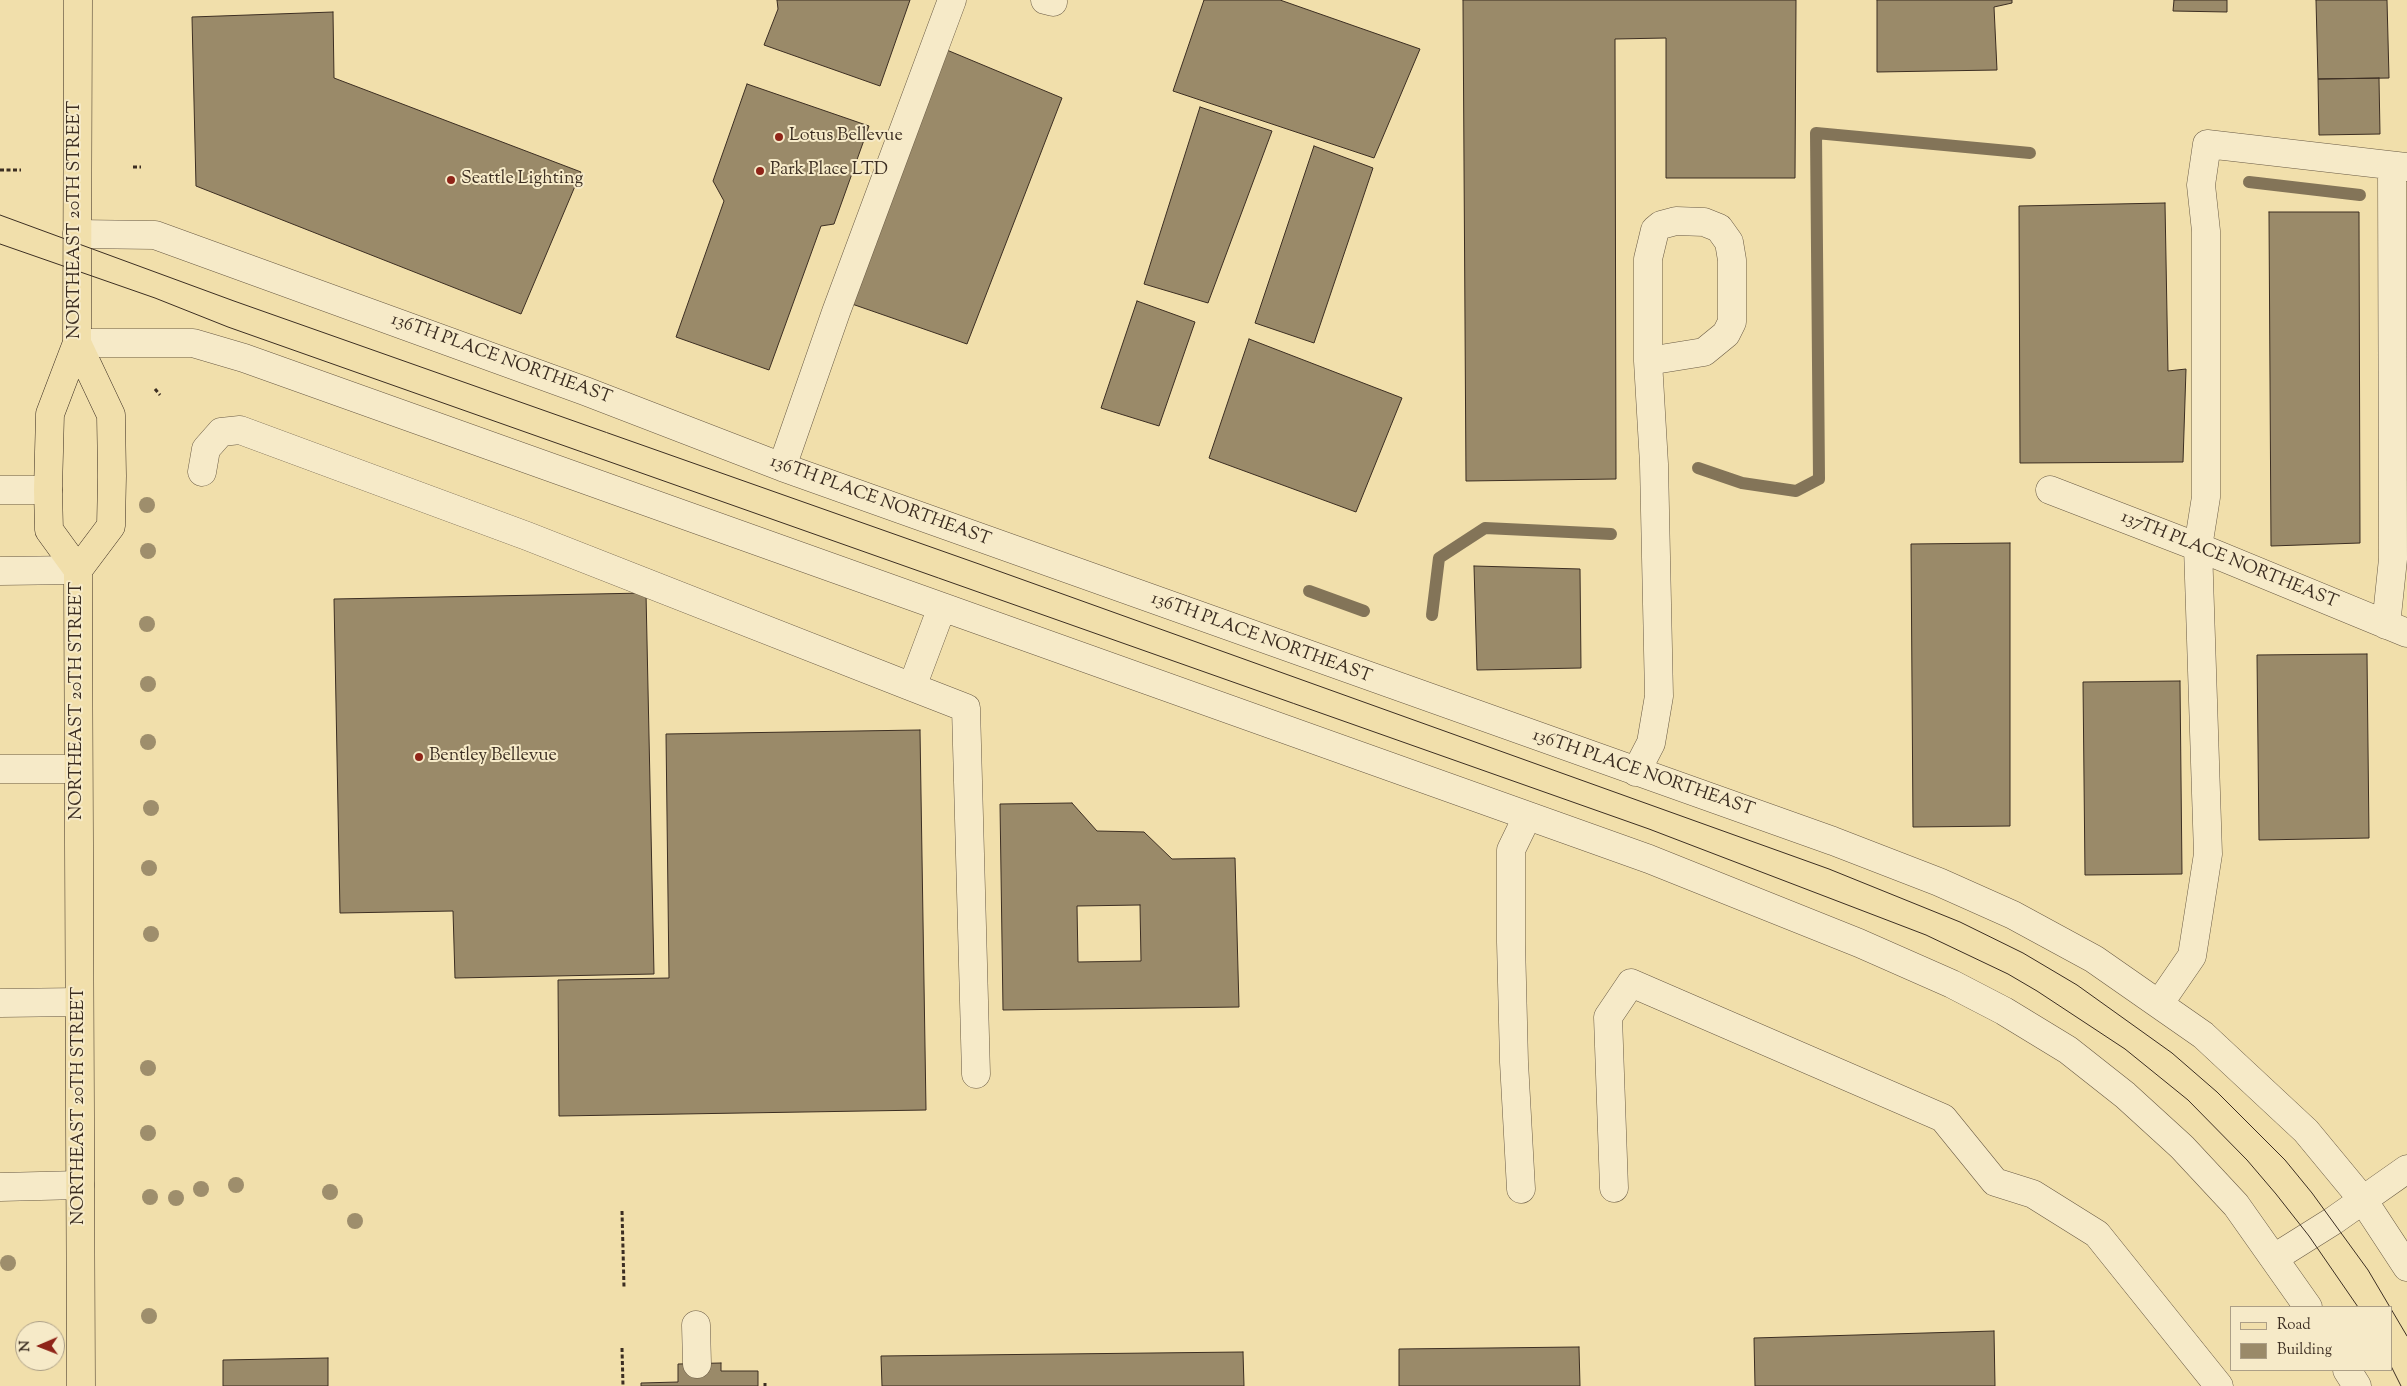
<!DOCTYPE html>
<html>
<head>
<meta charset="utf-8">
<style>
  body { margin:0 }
  #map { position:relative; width:2407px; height:1386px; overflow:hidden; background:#f1dfab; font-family:"Sorts Mill Goudy",serif }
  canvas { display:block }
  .legend { position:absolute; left:2230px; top:1306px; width:162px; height:65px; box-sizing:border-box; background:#f6eac8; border:1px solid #ac9f86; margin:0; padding:6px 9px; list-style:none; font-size:15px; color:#3c2e22 }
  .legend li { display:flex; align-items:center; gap:10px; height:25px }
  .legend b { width:25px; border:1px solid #ac9f86 }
  .north { position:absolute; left:15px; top:1321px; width:50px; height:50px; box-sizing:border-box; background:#f6eac8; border:1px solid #ac9f86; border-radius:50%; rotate:269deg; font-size:14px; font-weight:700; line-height:20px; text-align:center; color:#3c2e22 }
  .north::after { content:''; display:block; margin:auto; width:18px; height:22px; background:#8f2418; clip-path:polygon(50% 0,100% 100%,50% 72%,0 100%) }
</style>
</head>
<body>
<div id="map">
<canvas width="2407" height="1386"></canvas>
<ul class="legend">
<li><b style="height:6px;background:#f1dfab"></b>Road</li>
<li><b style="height:14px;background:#9a8a69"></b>Building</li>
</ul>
<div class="north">N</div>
</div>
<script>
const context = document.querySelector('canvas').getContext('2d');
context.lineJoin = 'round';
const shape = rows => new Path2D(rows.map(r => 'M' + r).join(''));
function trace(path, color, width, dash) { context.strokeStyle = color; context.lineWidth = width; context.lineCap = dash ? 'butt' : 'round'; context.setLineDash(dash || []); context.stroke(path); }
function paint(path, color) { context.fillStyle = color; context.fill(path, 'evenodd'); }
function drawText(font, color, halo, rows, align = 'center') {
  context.font = font + ' "Sorts Mill Goudy",serif'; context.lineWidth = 4; context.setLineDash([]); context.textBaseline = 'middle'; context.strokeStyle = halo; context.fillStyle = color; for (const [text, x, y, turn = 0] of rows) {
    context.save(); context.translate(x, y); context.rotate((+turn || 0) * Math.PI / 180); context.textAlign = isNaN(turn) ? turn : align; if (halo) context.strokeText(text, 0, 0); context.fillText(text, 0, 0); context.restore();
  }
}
trace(shape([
  [2249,182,2360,195],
  [1698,468,1742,483,1796,491,1819,479,1816,133,2030,153],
  [1309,591,1364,611],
  [1432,615,1439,558,1485,528,1611,534]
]), '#837458', 12);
const building = shape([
  [777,0,910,0,880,86,764,45,778,9,777,0],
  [1204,0,1280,0,1420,49,1374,158,1173,91,1204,0],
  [1463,0,1796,0,1795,178,1666,178,1666,38,1615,39,1616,479,1466,481,1463,0],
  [1877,0,2012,0,2012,3,1994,7,1997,70,1877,72,1877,0],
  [2174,0,2227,0,2227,12,2173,11,2174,0],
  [2316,0,2387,0,2389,78,2318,79,2316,0],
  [333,12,334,78,581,172,521,314,196,186,192,17,333,12],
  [942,48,1062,98,967,344,852,304,942,48],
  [2379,78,2380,134,2319,135,2318,79,2379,78],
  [747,84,869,126,834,224,821,226,769,370,676,337,724,201,713,181,747,84],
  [1200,107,1272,131,1208,303,1144,284,1200,107],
  [1314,146,1373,168,1314,343,1255,323,1314,146],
  [2165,203,2168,371,2186,369,2183,462,2020,463,2019,206,2165,203],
  [2269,212,2359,212,2360,543,2271,546,2269,212],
  [1137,301,1195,322,1159,426,1101,408,1137,301],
  [1249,339,1402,398,1356,512,1209,458,1249,339],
  [2010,543,2010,826,1913,827,1911,544,2010,543],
  [1474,566,1580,569,1581,668,1477,670,1474,566],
  [646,593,654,974,455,978,453,911,340,913,334,599,646,593],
  [2367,654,2369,838,2259,840,2257,655,2367,654],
  [2180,681,2182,874,2085,875,2083,682,2180,681],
  [920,730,926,1110,559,1116,558,980,669,978,666,734,920,730],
  [1072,803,1097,831,1144,832,1172,859,1235,858,1239,1007,1003,1010,1000,804,1072,803],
  [1140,905,1141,961,1078,962,1077,906,1140,905],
  [1994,1331,1995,1386,1755,1386,1754,1338,1994,1331],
  [1579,1347,1580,1386,1399,1386,1399,1349,1579,1347],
  [1243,1352,1244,1386,882,1386,881,1356,1243,1352],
  [328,1358,328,1386,223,1386,223,1360,328,1358],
  [721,1363,721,1371,758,1371,758,1386,641,1386,641,1383,678,1382,678,1364,721,1363]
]);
paint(building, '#9a8a69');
trace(building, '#3c2e22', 1);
const minor = shape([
  [1045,0,1053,2],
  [77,234,155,235,585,391,782,467,1833,841,1939,882,2013,915,2094,959,2203,1035,2306,1131,2363,1200,2407,1267],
  [77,343,193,343,244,358,1649,859,1859,943,1952,984,2004,1011,2068,1050,2125,1095,2182,1147,2236,1205,2308,1307],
  [782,467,836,312,952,0],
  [202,472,206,449,221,432,240,430,527,536,912,687],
  [0,490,48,490],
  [2050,490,2198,547,2407,633],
  [0,571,78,570],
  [942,607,912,687,966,708,976,1074],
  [2386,625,2393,559,2392,166],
  [0,769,78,769],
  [1636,772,1651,743,1659,696,1654,464,1648,361,1648,259,1655,230,1661,225,1676,221,1704,222,1719,228,1729,242,1732,260,1732,322,1726,334,1704,352,1648,361],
  [0,1003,79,1002],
  [2159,1004,2192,956,2208,854,2198,547,2206,497,2206,231,2201,185,2207,144,2407,167],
  [0,1187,80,1185],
  [1614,1188,1608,1017,1631,983,1943,1118,1995,1182,2033,1194,2097,1234,2219,1386],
  [1521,1189,1514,1062,1511,942,1511,850,1527,817],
  [2274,1258,2333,1221,2407,1169],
  [696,1325,697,1364],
  [2347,1370,2357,1386]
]);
const major = shape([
  [78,0,77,343,50,414,48,490,49,530,78,570,81,1386],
  [77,343,111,415,112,476,111,526,78,570]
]);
trace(minor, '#695a44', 29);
trace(major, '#3c2e22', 29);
trace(shape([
  [133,167,141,167],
  [0,170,21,170],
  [155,389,160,395],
  [622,1211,624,1287],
  [622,1348,623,1386],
  [765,1383,765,1386]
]), '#3c2e22', 3, [4, 2.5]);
trace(minor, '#f6eac8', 28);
trace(major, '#f1dfab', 28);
trace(shape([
  [0,215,234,301,979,564,1829,869,1960,922,2023,953,2077,985,2172,1053,2217,1092,2285,1160,2312,1193,2368,1270,2407,1336],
  [0,244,155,298,228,327,1649,829,1926,935,2008,974,2037,991,2125,1049,2188,1100,2247,1160,2276,1194,2309,1236,2358,1307],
  [2391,1366,2401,1386]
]), '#3c2e22', 1);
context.fillStyle = '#9e8e6c';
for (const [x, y] of [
  [147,505],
  [148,551],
  [147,624],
  [148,684],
  [148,742],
  [151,808],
  [149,868],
  [151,934],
  [148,1068],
  [148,1133],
  [236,1185],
  [201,1189],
  [330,1192],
  [150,1197],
  [176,1198],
  [355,1221],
  [8,1263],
  [149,1316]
]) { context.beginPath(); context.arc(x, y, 8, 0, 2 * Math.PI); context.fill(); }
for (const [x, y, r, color] of [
  [779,137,5,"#8f2418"],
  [760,171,5,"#8f2418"],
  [451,180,5,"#8f2418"],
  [419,757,5,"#8f2418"]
]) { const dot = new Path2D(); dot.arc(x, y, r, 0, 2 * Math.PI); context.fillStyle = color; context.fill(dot); trace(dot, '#f6eac8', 2); }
drawText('18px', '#3c2e22', '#f6eac8', [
  ["Lotus Bellevue",789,137],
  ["Park Place LTD",770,171],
  ["Seattle Lighting",461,180],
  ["Bentley Bellevue",429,757]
], 'left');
drawText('18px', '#3c2e22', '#f6eac8', [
  ["NORTHEAST 20TH STREET",76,220,-90],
  ["136TH PLACE NORTHEAST",501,360,20],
  ["136TH PLACE NORTHEAST",880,502,20],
  ["137TH PLACE NORTHEAST",2229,561,22],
  ["136TH PLACE NORTHEAST",1261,639,20],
  ["NORTHEAST 20TH STREET",78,701,-90],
  ["136TH PLACE NORTHEAST",1643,774,19],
  ["NORTHEAST 20TH STREET",80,1106,-90]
]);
</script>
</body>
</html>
